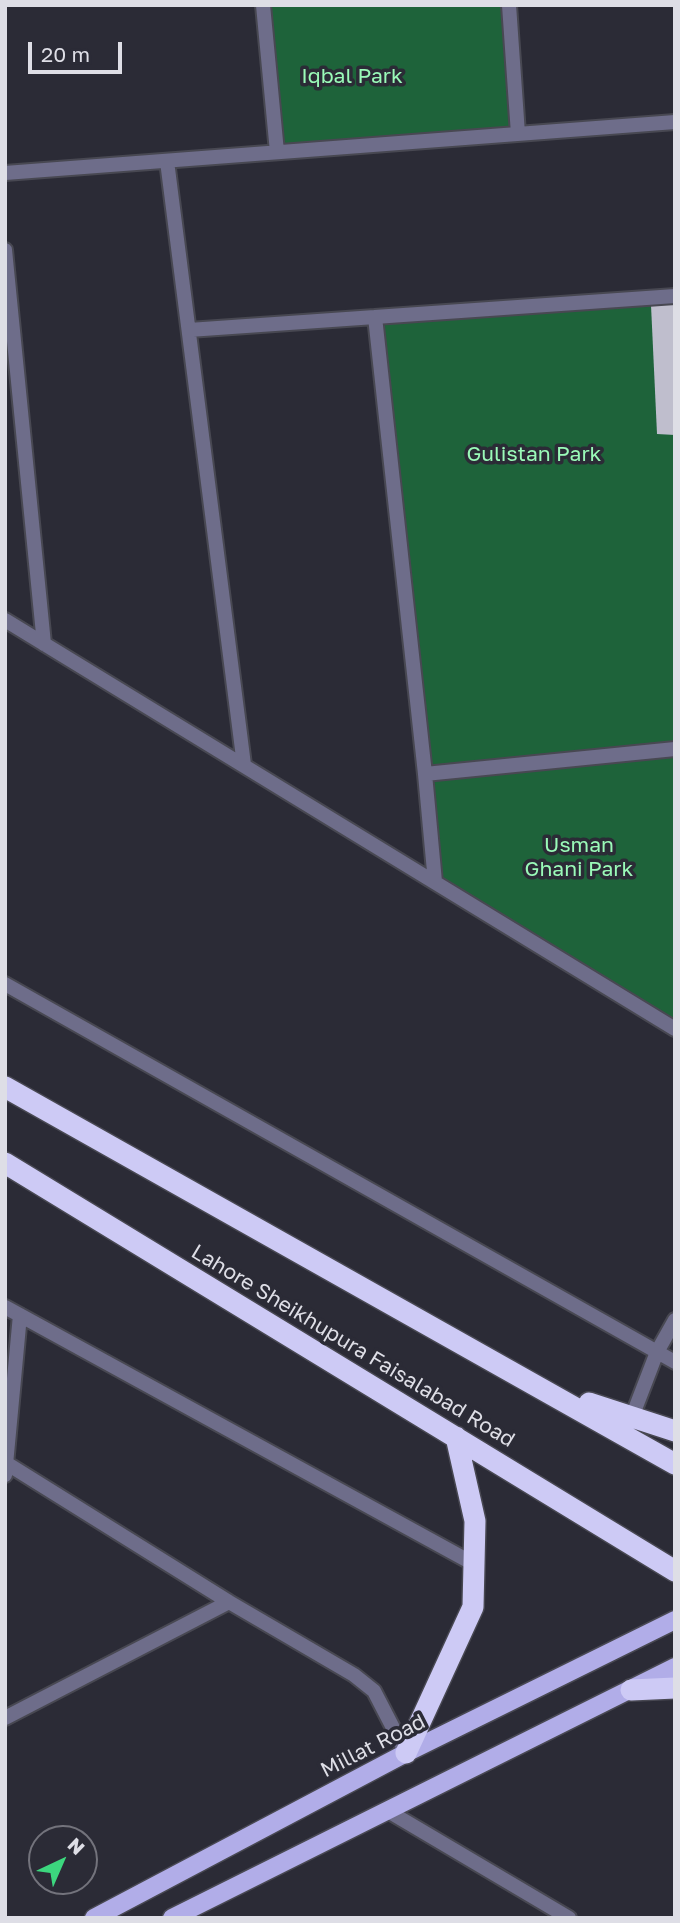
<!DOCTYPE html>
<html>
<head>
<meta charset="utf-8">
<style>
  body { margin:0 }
  #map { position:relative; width:680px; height:1923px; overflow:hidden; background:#2b2b36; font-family:"Golos Text",sans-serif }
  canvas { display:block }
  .frame { position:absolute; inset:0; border:7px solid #dedee6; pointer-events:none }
  .north { position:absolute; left:28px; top:1825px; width:70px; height:70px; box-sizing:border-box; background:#2b2b36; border:2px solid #73737c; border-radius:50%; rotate:44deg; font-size:19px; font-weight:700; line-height:28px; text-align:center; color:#dedee6 }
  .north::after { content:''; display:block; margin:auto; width:24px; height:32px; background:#3cd77e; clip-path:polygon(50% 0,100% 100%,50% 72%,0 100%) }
  .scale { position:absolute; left:28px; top:42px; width:94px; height:32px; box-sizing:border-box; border:4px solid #dedee6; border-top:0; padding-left:9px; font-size:21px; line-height:24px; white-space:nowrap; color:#dedee6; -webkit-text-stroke:5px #2b2b36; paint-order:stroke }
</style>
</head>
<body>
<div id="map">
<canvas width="680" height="1923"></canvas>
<div class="frame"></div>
<div class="north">N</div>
<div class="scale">20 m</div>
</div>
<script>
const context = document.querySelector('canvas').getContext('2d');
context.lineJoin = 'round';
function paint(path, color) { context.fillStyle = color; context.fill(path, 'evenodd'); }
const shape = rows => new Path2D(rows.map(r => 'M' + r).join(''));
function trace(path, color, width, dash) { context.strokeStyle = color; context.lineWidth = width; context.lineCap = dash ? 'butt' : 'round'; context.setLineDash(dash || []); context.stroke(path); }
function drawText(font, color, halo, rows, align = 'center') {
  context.font = font + ' "Golos Text",sans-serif'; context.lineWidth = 7; context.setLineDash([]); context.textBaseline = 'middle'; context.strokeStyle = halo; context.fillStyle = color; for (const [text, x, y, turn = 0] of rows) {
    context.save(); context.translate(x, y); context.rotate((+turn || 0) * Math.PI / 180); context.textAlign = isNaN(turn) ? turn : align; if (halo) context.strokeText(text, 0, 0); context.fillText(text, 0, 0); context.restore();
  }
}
paint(shape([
  [263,5,504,5,518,134,278,152],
  [675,297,675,746,427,773,376,317],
  [675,751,675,1028,435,882,426,775]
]), '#1e633a');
paint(shape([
  [675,304,675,435,657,434,651,305]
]), '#bfbecd');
const street = shape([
  [263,5,277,152],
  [509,5,518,134],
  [167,161,244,765],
  [5,173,675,122],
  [5,250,44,644],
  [375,317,425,774,675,749],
  [189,330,675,296],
  [5,620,675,1029],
  [425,774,435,882],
  [5,984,675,1362],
  [5,1307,474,1564],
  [632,1417,657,1352,675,1320],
  [6,1463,229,1602,354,1675,374,1691,406,1753],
  [5,1475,20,1315],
  [5,1718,229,1602],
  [388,1811,569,1918]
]);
const primary = shape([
  [94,1918,406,1753,675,1620],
  [172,1918,675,1667]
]);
const highway = shape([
  [5,1087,675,1464],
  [5,1163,675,1571],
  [589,1403,675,1431],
  [631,1690,675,1688],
  [406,1753,473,1607,475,1521,456,1437]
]);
trace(street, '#484852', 18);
trace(primary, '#484852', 21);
trace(highway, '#484852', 24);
trace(street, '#6e6d8a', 14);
trace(primary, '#b1ade8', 18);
trace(highway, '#cdcaf5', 21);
drawText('21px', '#9afab8', '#2b2b36', [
  ["Iqbal Park",352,76],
  ["Gulistan Park",534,454],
  ["Usman",579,845],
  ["Ghani Park",579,869]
]);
drawText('21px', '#dedee6', '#2b2b36', [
  ["Lahore Sheikhupura Faisalabad Road",353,1346,31],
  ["Millat Road",373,1746,-27]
]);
</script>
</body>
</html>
